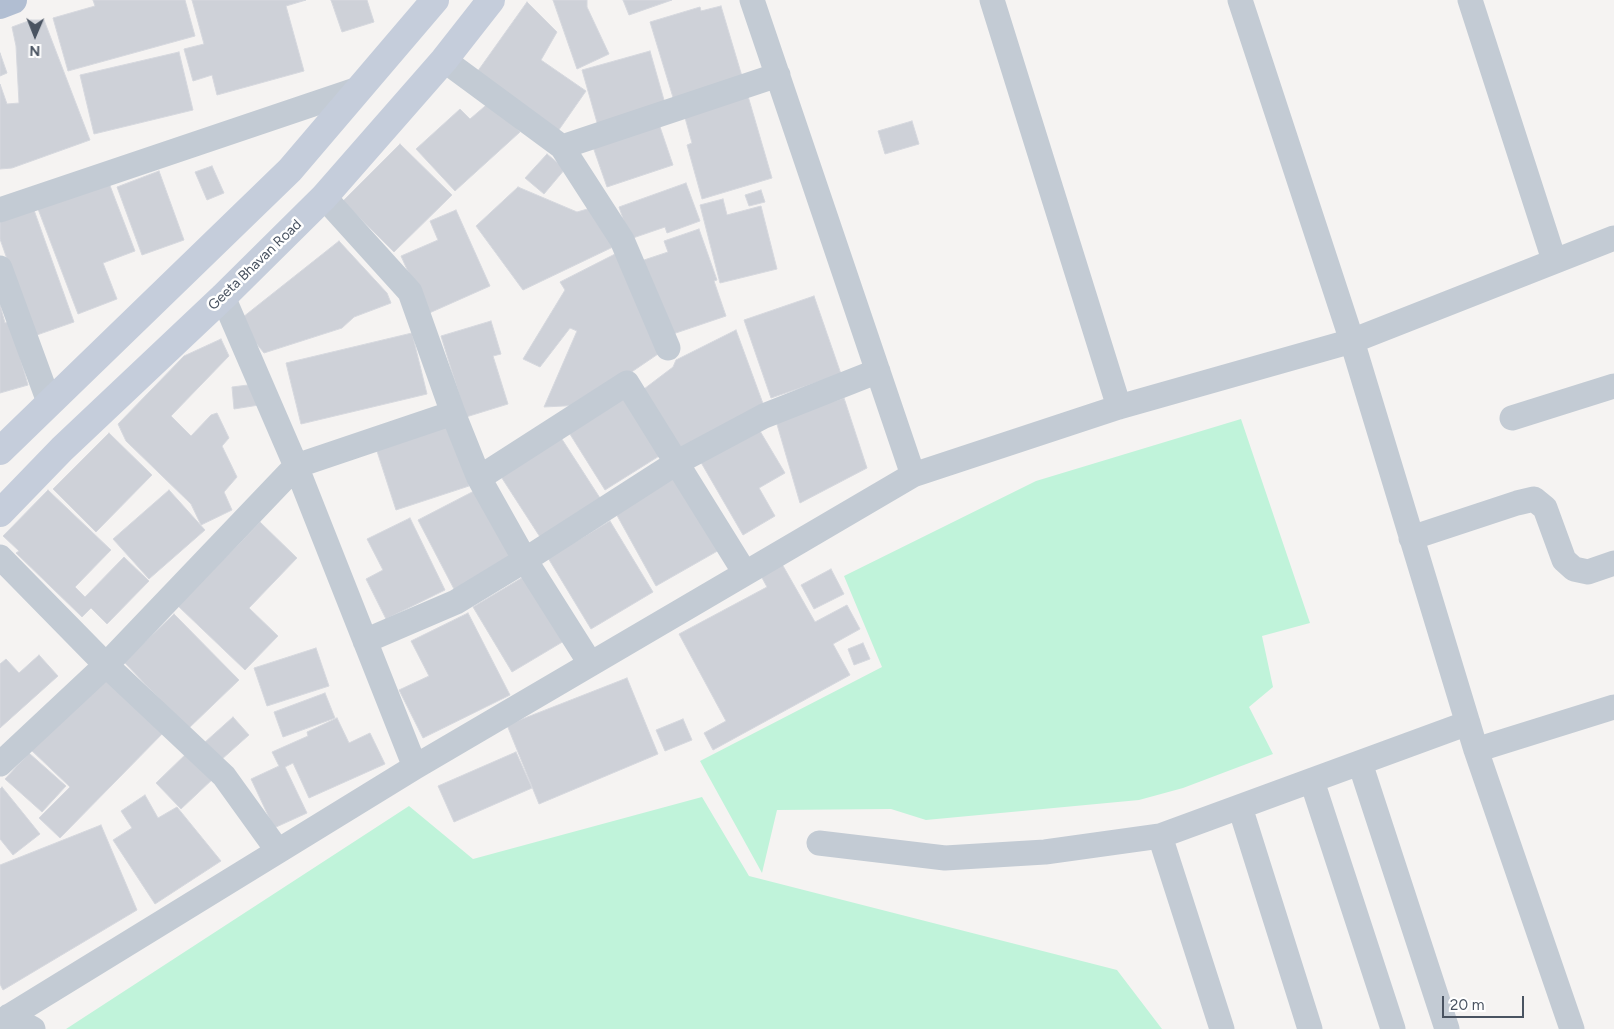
<!DOCTYPE html>
<html>
<head>
<meta charset="utf-8">
<style>
  body { margin:0 }
  #map { position:relative; width:1614px; height:1029px; overflow:hidden; background:#f5f3f2; font-family:Figtree,sans-serif }
  canvas { display:block }
  .north { position:absolute; left:10px; top:10px; width:50px; height:50px; -webkit-text-stroke:4px #fff; paint-order:stroke; rotate:181deg; font-size:14px; font-weight:700; line-height:20px; text-align:center; color:#495361 }
  .north::after { content:''; display:block; margin:auto; width:18px; height:22px; background:#495361; clip-path:polygon(50% 0,100% 100%,50% 72%,0 100%) }
  .scale { position:absolute; left:1442px; top:996px; width:82px; height:22px; box-sizing:border-box; border:2px solid #495361; border-top:0; padding-left:6px; font-size:15px; line-height:18px; white-space:nowrap; color:#495361; -webkit-text-stroke:4px #fff; paint-order:stroke }
</style>
</head>
<body>
<div id="map">
<canvas width="1614" height="1029"></canvas>
<div class="north">N</div>
<div class="scale">20 m</div>
</div>
<script>
const context = document.querySelector('canvas').getContext('2d');
context.lineJoin = 'round';
function paint(path, color) { context.fillStyle = color; context.fill(path, 'evenodd'); }
const shape = rows => new Path2D(rows.map(r => 'M' + r).join(''));
function trace(path, color, width, dash) { context.strokeStyle = color; context.lineWidth = width; context.lineCap = dash ? 'butt' : 'round'; context.setLineDash(dash || []); context.stroke(path); }
function drawText(font, color, halo, rows, align = 'center') {
  context.font = font + ' Figtree,sans-serif'; context.lineWidth = 5; context.setLineDash([]); context.textBaseline = 'middle'; context.strokeStyle = halo; context.fillStyle = color; for (const [text, x, y, turn = 0] of rows) {
    context.save(); context.translate(x, y); context.rotate((+turn || 0) * Math.PI / 180); context.textAlign = isNaN(turn) ? turn : align; if (halo) context.strokeText(text, 0, 0); context.fillText(text, 0, 0); context.restore();
  }
}
paint(shape([
  [1241,419,1310,623,1262,636,1273,687,1249,707,1273,754,1183,788,1139,800,926,820,891,809,777,810,762,873,700,761,882,667,844,576,1036,481],
  [702,797,749,876,1117,970,1162,1029,66,1029,409,806,473,859]
]), '#c0f3da');
const building = shape([
  [93,0,185,0,195,36,68,71,53,18,95,6,93,0],
  [192,0,306,0,286,6,304,71,217,95,212,75,193,81,184,49,204,44,192,0],
  [331,0,367,0,374,22,342,32,331,0],
  [553,0,587,0,587,7,609,54,577,69,553,0],
  [623,0,672,0,629,15,623,0],
  [527,2,557,32,541,60,586,91,556,134,475,75,527,2],
  [721,6,744,83,675,104,650,22,700,7,701,11,721,6],
  [31,20,44,20,90,140,12,168,0,169,0,84,7,104,19,103,16,46,12,27,31,20],
  [650,51,666,107,598,126,582,70,650,51],
  [179,52,193,110,94,134,80,75,179,52],
  [0,53,7,73,0,76,0,53],
  [748,96,772,178,702,199,687,145,692,143,684,114,748,96],
  [491,101,520,132,455,191,416,149,460,109,470,119,491,101],
  [658,121,673,165,607,187,592,144,658,121],
  [912,121,919,144,885,154,878,131,912,121],
  [400,144,452,195,394,252,343,201,400,144],
  [547,154,565,169,544,194,525,178,547,154],
  [212,166,224,193,207,200,195,172,212,166],
  [159,171,184,240,142,255,117,187,159,171],
  [109,183,135,251,103,263,117,299,78,314,38,209,109,183],
  [686,183,700,221,667,233,665,227,630,239,619,207,686,183],
  [518,187,577,212,591,208,615,246,523,290,476,226,518,187],
  [761,190,765,202,749,206,745,195,761,190],
  [723,199,727,215,761,206,777,269,720,283,700,205,723,199],
  [34,210,74,322,34,336,0,239,0,222,34,210],
  [456,210,490,286,427,314,401,256,438,240,430,221,456,210],
  [699,229,717,280,714,281,726,316,667,336,641,261,668,252,664,241,699,229],
  [339,241,387,293,391,303,354,317,342,328,264,353,238,321,339,241],
  [619,252,661,352,583,405,544,407,577,331,570,328,540,367,523,359,565,290,560,282,619,252],
  [814,296,841,374,771,398,744,320,814,296],
  [0,305,5,323,10,322,28,385,0,393,0,305],
  [491,321,501,354,493,356,508,404,466,417,441,336,491,321],
  [736,330,765,409,683,452,644,389,673,367,676,360,736,330],
  [412,333,427,394,301,424,286,363,412,333],
  [221,339,229,356,171,416,191,436,211,415,217,413,229,438,222,446,237,477,224,492,232,510,201,525,191,504,126,441,118,424,184,356,221,339],
  [256,384,259,405,234,409,232,387,256,384],
  [627,395,664,453,605,490,568,431,627,395],
  [844,398,867,468,800,503,776,421,844,398],
  [448,421,469,486,396,510,375,445,448,421],
  [757,426,785,473,759,488,775,516,743,535,699,459,757,426],
  [109,433,152,475,96,532,53,489,109,433],
  [558,433,600,498,540,537,498,472,558,433],
  [678,474,721,549,656,586,614,510,678,474],
  [48,490,111,550,75,587,85,597,124,557,149,581,107,624,91,608,82,617,16,553,19,551,3,536,48,490],
  [169,490,205,530,149,579,113,539,169,490],
  [476,490,513,561,455,591,418,520,476,490],
  [410,518,445,590,386,619,366,579,383,570,367,539,410,518],
  [610,521,653,592,591,629,548,558,610,521],
  [260,522,297,558,249,608,278,636,245,670,178,606,260,522],
  [782,564,815,622,847,605,860,629,833,644,850,675,713,750,704,733,726,721,679,634,767,587,761,576,782,564],
  [831,569,844,594,814,609,801,585,831,569],
  [525,576,564,641,512,672,473,607,525,576],
  [468,613,510,695,423,738,399,690,429,676,411,641,468,613],
  [174,614,239,680,188,729,124,662,174,614],
  [863,643,870,659,854,665,848,649,863,643],
  [316,648,329,686,267,706,254,668,316,648],
  [39,655,58,676,0,728,0,664,6,659,19,673,39,655],
  [108,672,167,729,60,838,39,818,70,787,30,749,108,672],
  [627,678,658,754,539,804,507,725,627,678],
  [325,693,335,718,283,737,274,712,325,693],
  [233,717,249,735,221,760,204,743,233,717],
  [337,718,349,743,370,733,385,764,309,798,293,763,285,767,307,813,274,828,251,779,279,766,272,752,308,736,307,732,337,718],
  [683,719,692,740,665,751,656,730,683,719],
  [189,751,215,777,181,809,156,783,189,751],
  [516,752,532,788,454,822,438,786,516,752],
  [29,753,66,786,42,812,5,779,29,753],
  [2,787,40,834,13,855,0,839,0,789,2,787],
  [145,795,158,818,177,807,221,861,155,904,113,840,132,828,121,811,145,795],
  [101,825,137,910,3,990,0,984,0,865,101,825]
]);
paint(building, '#ced1d8');
trace(building, '#d6d8de', 1);
trace(shape([
  [752,0,913,475],
  [992,0,1119,407],
  [1240,0,1352,341,1476,750,1572,1029],
  [1470,0,1554,260],
  [444,60,562,147,622,240,668,348],
  [562,147,778,75],
  [324,197,410,292,453,413,479,478,525,560,590,663],
  [0,210,361,88],
  [0,268,49,402],
  [223,297,296,466,415,767],
  [1512,418,1614,386],
  [479,478,627,383,745,573],
  [1411,538,1517,503,1534,499,1545,508,1564,560,1574,569,1588,572,1614,563],
  [0,557,106,665,224,776,278,851],
  [365,641,456,602,525,560,676,463,764,416,878,371],
  [1476,750,1614,707],
  [1360,763,1447,1029],
  [0,764,106,665,296,466,453,413],
  [1312,781,1393,1029],
  [1240,807,1310,1029],
  [1160,836,1222,1029],
  [819,843,945,858,1045,852,1160,836,1468,723],
  [9,1016,33,1029],
  [0,1022,415,767,913,475,1119,407,1352,341,1614,238]
]), '#c3cbd4', 25);
trace(shape([
  [0,451,290,170,435,0],
  [0,513,62,449,223,297,324,197,444,60,491,0]
]), '#c5cddb', 28);
trace(shape([
  [0,5,13,0]
]), '#b1bed2', 28);
drawText('14px', '#495361', '#fff', [
  ["Geeta Bhavan Road",255,265,-44]
]);
</script>
</body>
</html>
